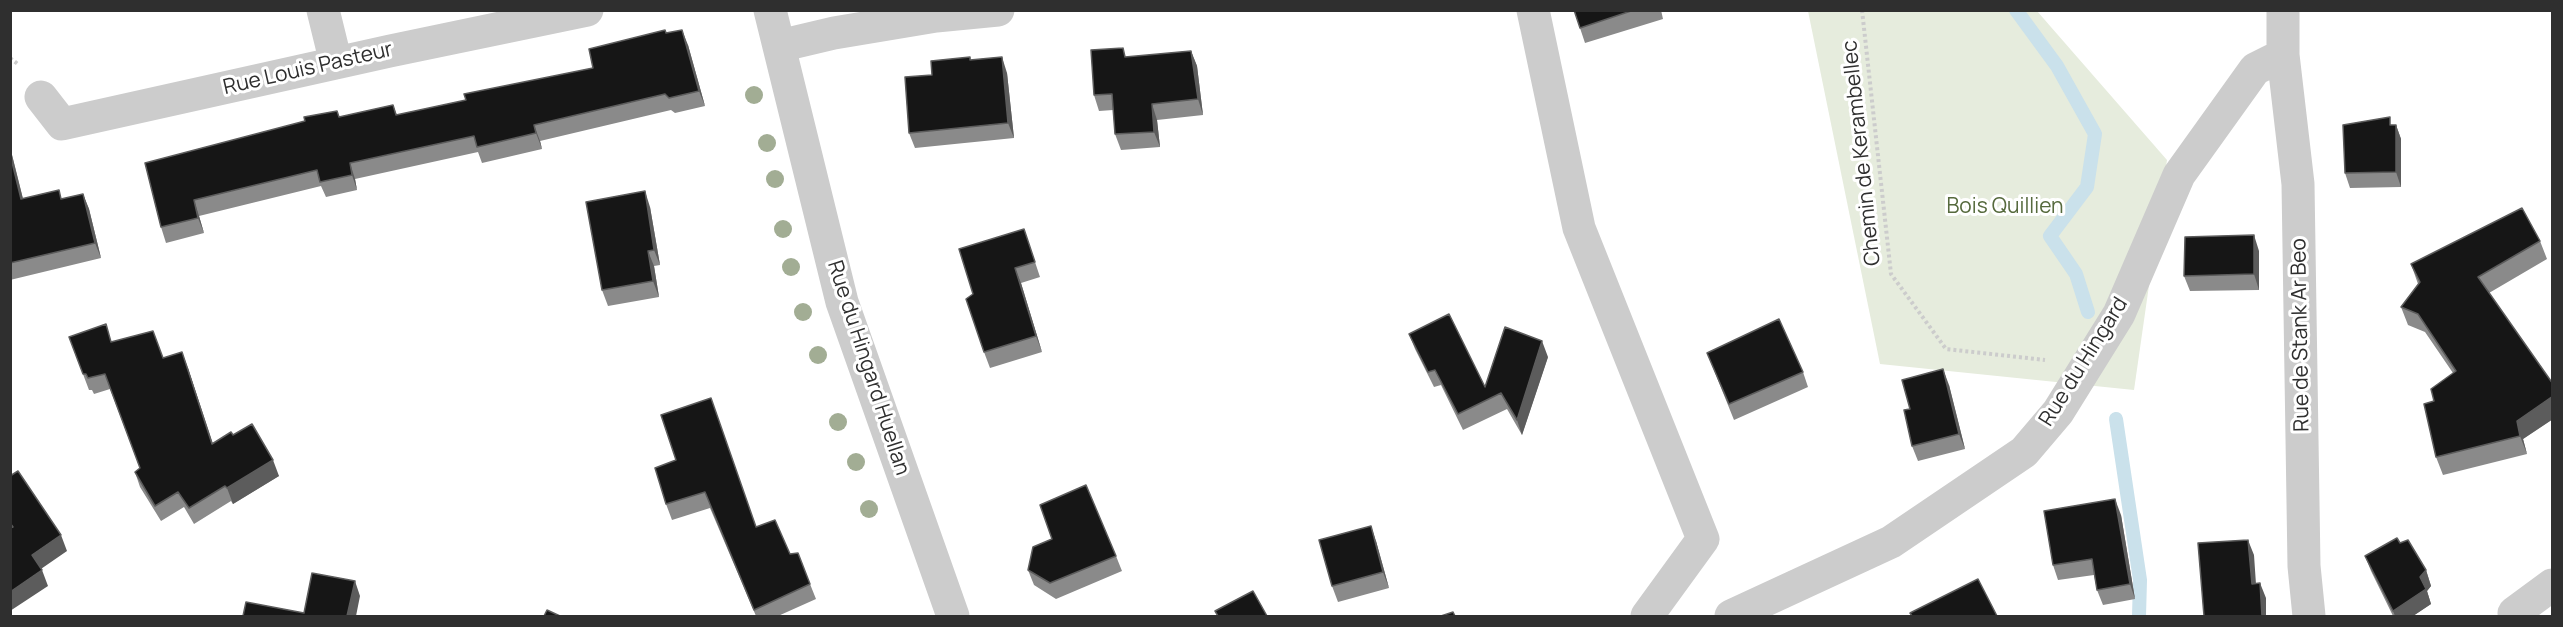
<!DOCTYPE html>
<html>
<head>
<meta charset="utf-8">
<style>
  body { margin:0 }
  #map { position:relative; width:2563px; height:627px; overflow:hidden; background:#fff; font-family:Manrope,sans-serif }
  canvas { display:block }
  .frame { position:absolute; inset:0; border:12px solid #2f2f2f; pointer-events:none }
</style>
</head>
<body>
<div id="map">
<canvas width="2563" height="627"></canvas>
<div class="frame"></div>
</div>
<script>
const context = document.querySelector('canvas').getContext('2d');
context.lineJoin = 'round';
function paint(path, color) { context.fillStyle = color; context.fill(path, 'evenodd'); }
const shape = rows => new Path2D(rows.map(r => 'M' + r).join(''));
function trace(path, color, width, dash) { context.strokeStyle = color; context.lineWidth = width; context.lineCap = dash ? 'butt' : 'round'; context.setLineDash(dash || []); context.stroke(path); }
function drawText(font, color, halo, rows, align = 'center') {
  context.font = font + ' Manrope,sans-serif'; context.lineWidth = 6; context.setLineDash([]); context.textBaseline = 'middle'; context.strokeStyle = halo; context.fillStyle = color; for (const [text, x, y, turn = 0] of rows) {
    context.save(); context.translate(x, y); context.rotate((+turn || 0) * Math.PI / 180); context.textAlign = isNaN(turn) ? turn : align; if (halo) context.strokeText(text, 0, 0); context.fillText(text, 0, 0); context.restore();
  }
}
paint(shape([
  [1808,11,2037,11,2167,160,2134,390,1880,364]
]), '#e6ecdd');
trace(shape([
  [2016,10,2057,66,2095,134,2087,187,2050,236,2076,274,2088,312],
  [2116,419,2140,580,2139,616]
]), '#cae1eb', 14);
trace(shape([
  [1862,10,1891,274,1946,349,2045,360],
  [10,58,19,65]
]), '#ccc', 4, [3, 3]);
trace(shape([
  [323,10,336,63],
  [770,10,842,302,953,616],
  [1533,10,1579,228,1703,539,1647,616],
  [2283,10,2283,55,2298,184,2304,566,2309,616],
  [779,46,834,33,936,16,998,10],
  [41,97,62,124,390,51,587,10],
  [1731,616,1891,542,2024,452,2058,412,2119,314,2179,175,2255,69,2283,55],
  [2515,616,2514,613,2552,585]
]), '#ccc', 33);
context.fillStyle = '#a2ad94';
for (const [x, y] of [
  [754,95],
  [767,143],
  [775,179],
  [783,229],
  [791,267],
  [803,312],
  [818,355],
  [838,422],
  [856,462],
  [869,509]
]) { context.beginPath(); context.arc(x, y, 9, 0, 2 * Math.PI); context.fill(); }
paint(shape([
  [1574,10,1661,10,1663,19,1585,43],
  [666,33,688,45,705,106,675,113,671,110,540,141,542,149,482,163,478,152,355,179,357,190,326,197,321,186,199,216,204,233,166,243,161,227,145,163,339,117,393,105,397,115,466,100,593,68],
  [1191,51,1197,66,1203,115,1157,120,1160,147,1121,150,1115,134,1113,110,1099,111,1094,95,1126,57],
  [970,57,971,60,1007,73,1014,138,915,148,909,133,932,75],
  [2393,125,2396,125,2401,139,2401,187,2350,188,2345,173],
  [10,147,23,199,62,199,83,194,89,209,101,258,10,280],
  [650,207,660,265,654,266,659,297,608,306,602,290],
  [1024,229,1040,277,1021,283,1042,352,990,368,984,352,973,294],
  [2540,241,2547,259,2489,293,2553,384,2553,419,2523,439,2527,454,2443,475,2436,457,2434,401,2453,373,2425,332,2408,325,2401,307,2418,284,2411,264],
  [2259,251,2259,290,2190,291,2184,276],
  [1409,334,1485,387,1548,357,1522,435,1507,409,1463,430,1441,385,1434,387,1415,349],
  [69,337,112,341,163,358,188,368,212,444,233,435,279,476,233,504,231,501,194,524,184,507,161,521,140,487,135,472,140,468,110,389,94,394,92,390,89,390],
  [1707,353,1803,372,1808,387,1734,420],
  [1949,385,1965,449,1918,461,1912,446,1910,409],
  [676,460,790,554,810,584,816,599,778,616,756,616,710,508,672,520,666,504],
  [2121,515,2135,599,2103,605,2097,590,2094,575,2058,580,2053,565],
  [1376,541,1389,588,1338,602,1332,586],
  [2400,543,2426,570,2431,586,2427,591,2431,604,2413,616,2393,616,2371,571,2365,556],
  [1116,556,1122,571,1056,599,1034,585,1028,570]
]), '#8a8a8a');
paint(shape([
  [682,30,688,45,705,106,699,91],
  [1191,51,1197,66,1203,115,1198,99],
  [1002,57,1007,73,1014,138,1008,123],
  [1152,104,1157,120,1160,147,1154,132],
  [534,125,540,141,542,149,536,133],
  [2396,125,2401,139,2401,187,2396,172],
  [10,147,27,215,21,199,10,154],
  [350,163,355,179,357,190,352,175],
  [645,191,650,207,660,265,654,250],
  [83,194,89,209,101,258,95,243],
  [194,200,199,216,204,233,198,218],
  [2254,235,2259,251,2259,290,2254,274],
  [648,251,654,266,659,297,653,281],
  [1015,268,1021,283,1042,352,1036,336],
  [1542,341,1548,357,1522,435,1517,420],
  [182,352,188,368,218,459,212,444],
  [1943,369,1949,385,1965,449,1959,434],
  [2553,396,2553,419,2523,439,2527,454,2520,436,2517,421],
  [273,460,279,476,233,504,227,488],
  [2115,499,2121,515,2135,599,2130,584],
  [1371,526,1376,541,1389,588,1383,572],
  [61,535,67,551,38,571,32,555],
  [2248,540,2254,555,2257,599,2252,584],
  [42,570,48,586,10,611,10,592],
  [2426,570,2431,586,2427,591,2431,604,2413,616,2395,616,2393,611],
  [355,581,360,596,356,616,347,616],
  [2260,583,2266,598,2266,616,2262,616]
]), '#5c5c5c');
const building = shape([
  [1574,10,1634,10,1580,28,1574,10],
  [665,30,666,33,682,30,699,91,669,98,665,94,534,125,536,133,477,147,474,136,350,163,352,175,320,182,317,170,194,200,198,218,161,227,145,163,305,121,304,117,337,111,339,117,393,105,396,115,466,100,464,94,593,68,589,49,665,30],
  [1123,48,1125,57,1191,51,1198,99,1152,104,1154,132,1115,134,1112,94,1094,95,1091,50,1123,48],
  [970,57,970,60,1002,57,1008,123,909,133,905,77,932,75,931,61,970,57],
  [2390,117,2390,125,2396,125,2396,172,2345,173,2343,125,2390,117],
  [10,154,21,199,59,190,61,199,83,194,95,243,10,263,10,154],
  [645,191,654,250,648,251,653,281,602,290,586,202,645,191],
  [2522,208,2540,241,2478,277,2553,384,2553,396,2517,421,2520,436,2436,457,2424,404,2434,401,2431,389,2456,371,2418,314,2401,307,2420,282,2411,264,2522,208],
  [1024,229,1035,262,1015,268,1036,336,984,352,966,299,973,294,959,249,1024,229],
  [2254,235,2254,274,2184,276,2185,237,2254,235],
  [1449,314,1485,387,1505,327,1542,341,1517,420,1501,393,1458,414,1435,370,1428,372,1409,334,1449,314],
  [1779,319,1803,372,1729,404,1707,353,1779,319],
  [106,324,111,342,153,331,163,358,182,352,212,444,231,432,233,435,252,424,273,460,227,488,225,486,189,508,178,492,155,506,135,472,140,468,105,374,88,378,86,374,83,374,69,337,106,324],
  [1943,369,1959,434,1912,446,1904,410,1910,409,1902,380,1943,369],
  [711,398,756,527,775,520,790,554,798,553,810,584,754,610,705,492,666,504,655,468,676,460,661,415,711,398],
  [18,471,61,535,32,555,42,570,10,592,10,528,13,527,10,523,10,476,18,471],
  [1086,485,1116,556,1050,583,1028,570,1033,547,1052,539,1040,505,1086,485],
  [2115,499,2130,584,2097,590,2092,559,2053,565,2044,511,2115,499],
  [1371,526,1383,572,1332,586,1319,540,1371,526],
  [2397,538,2400,543,2408,540,2426,570,2420,577,2426,589,2393,611,2365,556,2397,538],
  [2248,540,2252,584,2260,583,2262,616,2204,616,2198,543,2248,540],
  [312,573,355,581,347,616,243,616,246,602,304,613,312,573],
  [1978,579,1997,616,1912,616,1910,613,1978,579],
  [1253,591,1267,616,1218,616,1215,611,1253,591],
  [547,610,560,616,544,616,547,610],
  [1453,612,1455,616,1441,616,1453,612]
]);
paint(building, '#161616');
trace(building, '#5c5c5c', 1.5);
drawText('21px', '#2f2f2f', '#fff', [
  ["Rue Louis Pasteur",308,69,-13],
  ["Chemin de Kerambellec",1862,153,-96],
  ["Rue de Stank Ar Beo",2301,335,-91],
  ["Rue du Hingard",2084,362,-58],
  ["Rue du Hingard Huellan",868,368,72]
]);
drawText('21px', '#566a3d', '#fff', [
  ["Bois Quillien",2005,207]
]);
</script>
</body>
</html>
